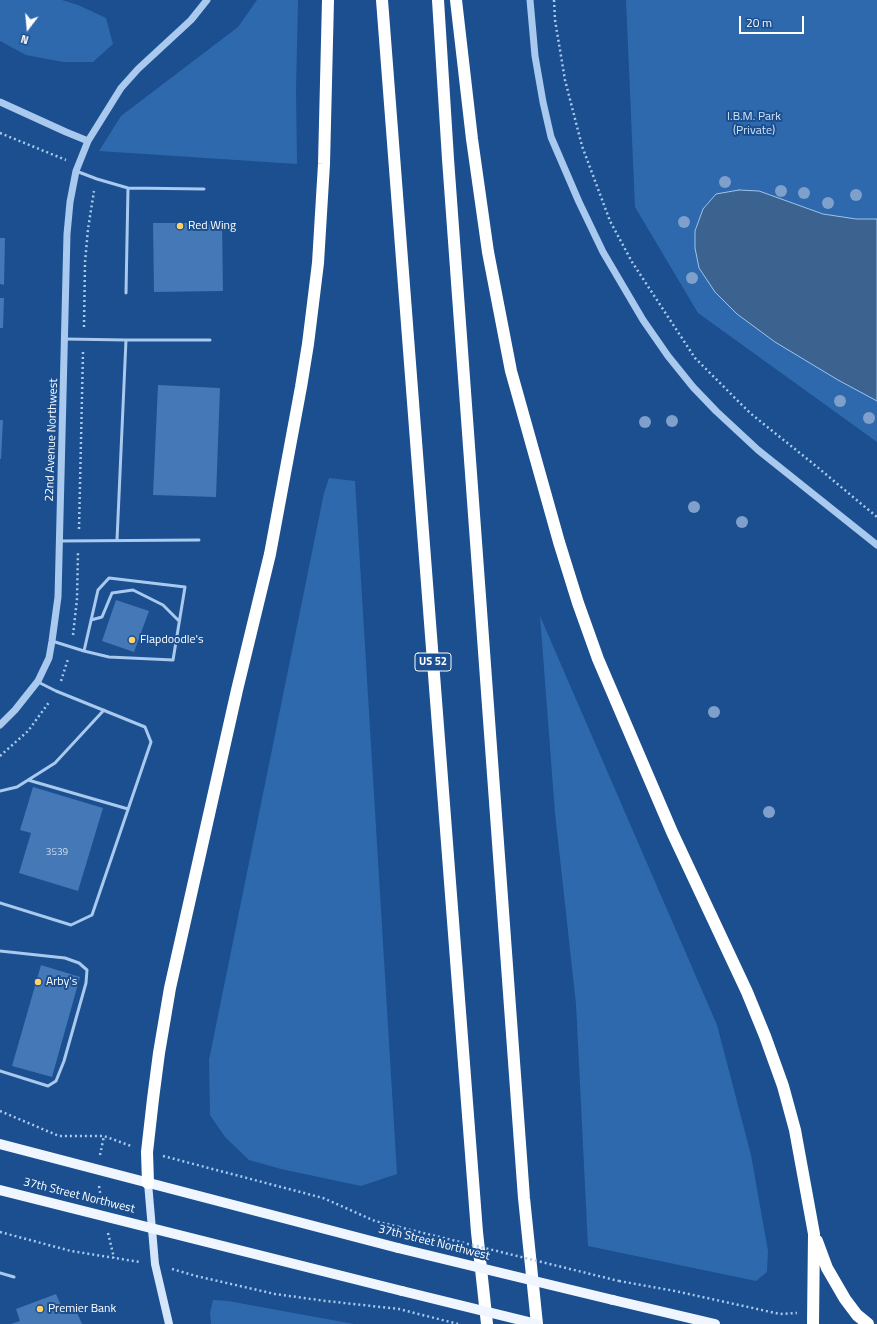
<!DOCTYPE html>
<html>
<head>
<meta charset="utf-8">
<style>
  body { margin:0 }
  #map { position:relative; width:877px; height:1324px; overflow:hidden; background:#1b4f8f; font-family:"Titillium Web",sans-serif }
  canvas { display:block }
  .north { position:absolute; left:8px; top:8px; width:40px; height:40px; -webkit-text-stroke:3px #1b4f8f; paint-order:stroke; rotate:196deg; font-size:11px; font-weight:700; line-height:16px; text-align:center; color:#fff }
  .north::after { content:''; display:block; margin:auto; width:14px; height:18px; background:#fff; clip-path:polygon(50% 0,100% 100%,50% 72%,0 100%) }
  .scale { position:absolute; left:739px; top:16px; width:65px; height:18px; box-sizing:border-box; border:2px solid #fff; border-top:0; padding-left:5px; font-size:12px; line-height:14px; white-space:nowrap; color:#fff; -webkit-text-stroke:3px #1b4f8f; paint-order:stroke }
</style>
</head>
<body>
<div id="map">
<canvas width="877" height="1324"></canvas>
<div class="north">N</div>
<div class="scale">20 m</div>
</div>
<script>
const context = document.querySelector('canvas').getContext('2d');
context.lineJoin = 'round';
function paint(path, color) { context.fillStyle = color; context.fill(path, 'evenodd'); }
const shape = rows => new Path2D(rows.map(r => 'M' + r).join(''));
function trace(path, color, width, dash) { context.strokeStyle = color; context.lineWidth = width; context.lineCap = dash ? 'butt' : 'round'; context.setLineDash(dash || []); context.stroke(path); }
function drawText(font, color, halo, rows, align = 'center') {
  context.font = font + ' "Titillium Web",sans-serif'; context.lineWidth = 4; context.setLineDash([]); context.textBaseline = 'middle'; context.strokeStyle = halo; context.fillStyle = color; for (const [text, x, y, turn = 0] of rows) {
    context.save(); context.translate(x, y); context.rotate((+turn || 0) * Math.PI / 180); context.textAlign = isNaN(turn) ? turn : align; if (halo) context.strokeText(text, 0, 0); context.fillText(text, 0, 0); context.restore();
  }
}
paint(shape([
  [0,0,62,0,78,5,106,18,113,44,93,62,63,62,26,55,0,41],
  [257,0,298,0,296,89,297,164,99,151,121,116,238,27],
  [626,0,877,0,877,442,698,313,635,207],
  [329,478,355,481,397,1174,361,1186,281,1169,249,1160,225,1137,210,1115,209,1060,324,493],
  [540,616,717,1025,751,1155,768,1251,767,1272,756,1281,588,1246,576,1004,555,813],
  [213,1300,228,1301,354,1324,211,1324,210,1313]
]), '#2e69ad');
const water = shape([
  [739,190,759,191,823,214,856,219,877,219,877,401,838,380,775,342,737,314,715,292,699,268,695,248,695,231,703,209,716,194,739,190]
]);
paint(water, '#3c6290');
trace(water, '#9cc4f0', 1);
paint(shape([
  [153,223,222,223,223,291,154,292],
  [0,238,5,238,4,285,0,284],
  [0,298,4,298,3,328,0,328],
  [158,385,220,388,216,497,153,495],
  [0,420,3,420,1,459,0,459],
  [116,600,149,611,134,652,102,641],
  [33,787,103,808,78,891,19,873,31,833,20,830],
  [41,965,80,977,52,1077,12,1066],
  [56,1294,64,1312,75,1308,82,1324,11,1324,20,1321,16,1309]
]), '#4478b7');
trace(shape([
  [554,0,555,20,565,80,582,146,610,221,632,262,695,358,750,413,816,466,877,517],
  [0,133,66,160],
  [84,327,85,262,88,229,94,191],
  [79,529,83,352],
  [73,635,77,599,78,552],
  [61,681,68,659],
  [0,756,28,731,50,701],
  [0,1111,59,1136,104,1136,131,1146],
  [100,1155,104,1136],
  [163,1156,323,1198,375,1221,399,1227],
  [99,1186,101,1198],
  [0,1232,71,1251,140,1262],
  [108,1233,114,1258],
  [172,1269,196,1276,275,1294,326,1301,399,1309,458,1324],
  [619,1281,675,1291,780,1314,797,1313]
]), '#a9c9ee', 2.5, [2, 3]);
trace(shape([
  [76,171,97,179,128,188,204,189],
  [126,293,128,188],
  [65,339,126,340,117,540],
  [126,340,210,340],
  [60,541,199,540],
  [91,620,102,617,112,593,133,590,163,605,179,621],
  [52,641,84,651,109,657,173,660,185,587,109,578,98,590,84,651],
  [28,780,128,809],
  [0,791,17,787,55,763,104,710],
  [0,903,71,925,92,915,151,742,145,727,56,691,38,682],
  [0,951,65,958,79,963,87,970,86,983,64,1061,56,1081,48,1086,0,1071],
  [0,1273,14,1277]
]), '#a9c9ee', 3);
trace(shape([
  [530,0,535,56,543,102,551,137,579,202,603,252,643,320,668,356,693,387,716,411,758,450,877,545],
  [0,102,66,132,88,141],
  [0,725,15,710,38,681,49,658,52,641,58,597,67,234,70,202,76,171,88,141,121,88,138,69,191,20,207,0]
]), '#a9c9ee', 7);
trace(shape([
  [148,1183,155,1264,169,1324]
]), '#d6e6fa', 8);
trace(shape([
  [0,1144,398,1248],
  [0,1190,402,1291],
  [613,1300,715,1324]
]), '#f0f6ff', 10);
trace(shape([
  [382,0,477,1232,487,1324],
  [438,0,448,159,524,1198,537,1324],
  [456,0,472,139,488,252,511,371,559,542,578,603,598,659,672,832,747,992,765,1036,783,1086,795,1130,814,1234,813,1324],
  [148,1183,147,1152,153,1099,159,1053,170,988,237,690,270,554,301,387,308,344,318,263,324,164,328,0],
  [817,1241,827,1268,845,1299,857,1315,868,1324]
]), '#fff', 12);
trace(shape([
  [399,1227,619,1281]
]), '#a9c9ee', 2.5, [2, 3]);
trace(shape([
  [398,1248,613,1300],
  [402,1291,537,1324]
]), '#f0f6ff', 10);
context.fillStyle = '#7ea0ca';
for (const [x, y] of [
  [725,182],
  [781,191],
  [804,193],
  [856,195],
  [828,203],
  [684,222],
  [692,278],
  [840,401],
  [869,418],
  [672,421],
  [645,422],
  [694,507],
  [742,522],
  [714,712],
  [769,812]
]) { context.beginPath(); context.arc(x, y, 6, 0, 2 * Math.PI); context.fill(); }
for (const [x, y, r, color] of [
  [180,226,4,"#ffd166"],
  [132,640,4,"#ffd166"],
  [38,982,4,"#ffd166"],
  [40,1309,4,"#ffd166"]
]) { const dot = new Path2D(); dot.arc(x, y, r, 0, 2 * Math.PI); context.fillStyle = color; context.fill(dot); trace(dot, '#1b4f8f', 1.5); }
drawText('10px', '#d0dded', null, [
  ["3539",57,853]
]);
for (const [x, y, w] of [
  [433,662,36]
]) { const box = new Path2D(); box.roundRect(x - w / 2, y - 9, w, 18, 3); context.fillStyle = '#1b4f8f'; context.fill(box); trace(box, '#fff', 1); }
drawText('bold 11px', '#fff', null, [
  ["US 52",433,662]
]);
drawText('12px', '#cfe3fa', '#1b4f8f', [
  ["I.B.M. Park",754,117],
  ["(Private)",754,131]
]);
drawText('12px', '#fff', '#1b4f8f', [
  ["Red Wing",188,226],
  ["Flapdoodle's",140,640],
  ["Arby's",46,982],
  ["Premier Bank",48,1309]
], 'left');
drawText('12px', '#fff', '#1b4f8f', [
  ["22nd Avenue Northwest",52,440,-88],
  ["37th Street Northwest",79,1196,14],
  ["37th Street Northwest",434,1243,14]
]);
</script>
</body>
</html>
